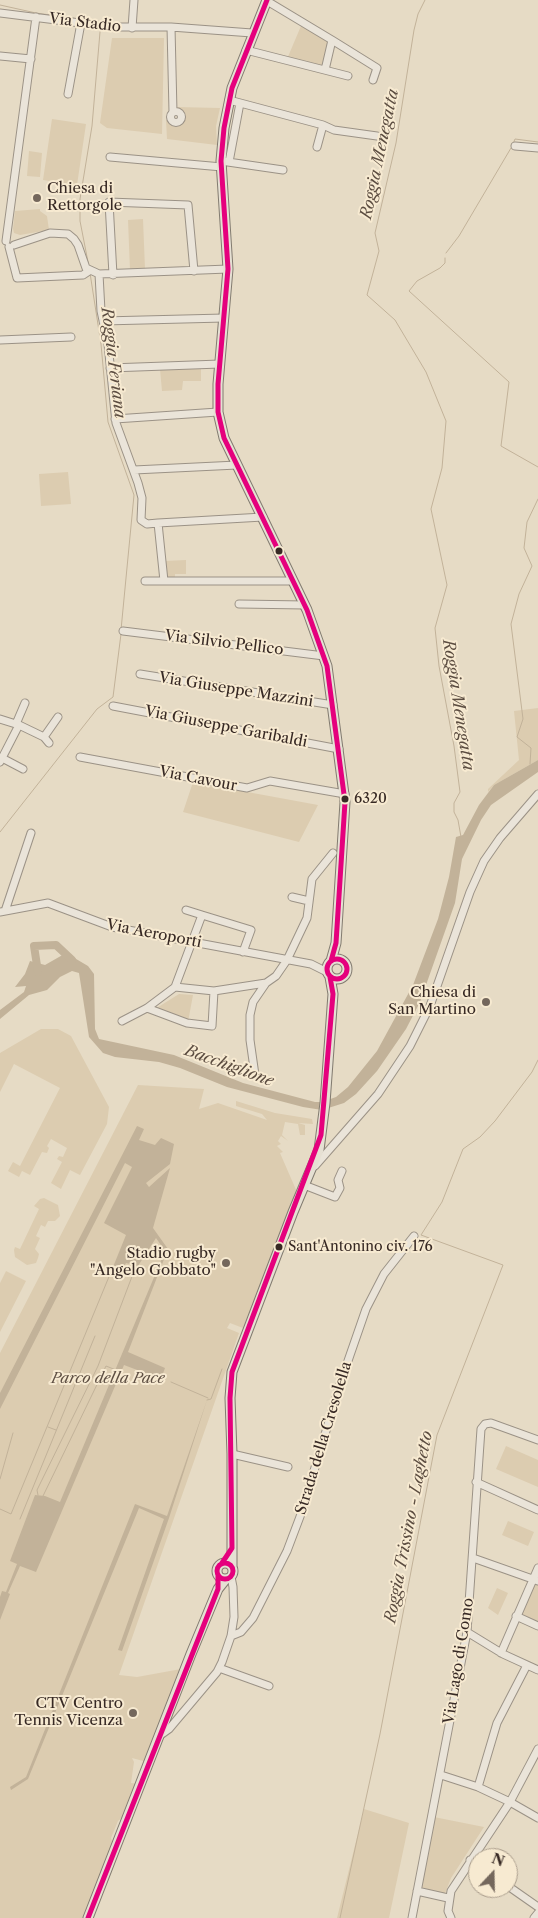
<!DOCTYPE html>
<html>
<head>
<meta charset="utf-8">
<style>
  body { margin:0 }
  #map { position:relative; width:538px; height:1918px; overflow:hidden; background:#e6dbc5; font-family:"Libre Caslon Text",serif }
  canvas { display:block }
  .north { position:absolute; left:468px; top:1848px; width:50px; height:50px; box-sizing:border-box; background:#f7ead1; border:1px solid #aa9d8c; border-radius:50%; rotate:21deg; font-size:14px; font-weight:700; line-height:20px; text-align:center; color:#372924 }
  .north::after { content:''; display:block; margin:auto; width:18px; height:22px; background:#74675c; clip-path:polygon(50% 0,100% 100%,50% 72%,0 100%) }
</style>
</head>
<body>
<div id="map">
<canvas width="538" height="1918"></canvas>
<div class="north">N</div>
</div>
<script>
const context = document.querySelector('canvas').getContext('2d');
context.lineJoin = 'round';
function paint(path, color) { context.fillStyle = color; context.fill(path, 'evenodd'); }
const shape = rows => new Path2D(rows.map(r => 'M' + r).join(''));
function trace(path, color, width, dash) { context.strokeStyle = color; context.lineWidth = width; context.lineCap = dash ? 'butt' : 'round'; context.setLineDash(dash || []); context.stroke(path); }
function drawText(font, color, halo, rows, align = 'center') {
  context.font = font + ' "Libre Caslon Text",serif'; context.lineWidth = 4; context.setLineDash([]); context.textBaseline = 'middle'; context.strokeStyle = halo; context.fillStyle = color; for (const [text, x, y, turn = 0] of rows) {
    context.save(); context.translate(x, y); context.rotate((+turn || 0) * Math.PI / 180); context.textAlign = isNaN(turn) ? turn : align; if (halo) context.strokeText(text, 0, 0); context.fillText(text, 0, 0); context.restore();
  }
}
paint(shape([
  [301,26,329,41,321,68,287,59],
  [112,38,164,38,162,134,107,128,100,123],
  [176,107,220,108,216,126,217,145,167,139,166,120,177,126,185,120,183,112],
  [52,119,86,124,77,185,43,180],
  [29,151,42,153,40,177,27,176],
  [40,209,40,211,47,216,49,230,20,235,14,233,13,229,15,211],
  [143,219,145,269,130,270,128,220],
  [201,368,201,381,183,381,182,390,162,391,160,369],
  [68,472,71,504,41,506,39,474],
  [186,560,186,574,175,574,175,578,166,577,165,561],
  [538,708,538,760,494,785,488,792,488,789,519,760,514,711],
  [193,782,318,805,299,842,183,812],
  [179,994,193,995,188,1022,155,1009],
  [41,1029,58,1029,71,1036,109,1107,107,1124,80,1175,70,1170,61,1189,51,1183,62,1162,57,1159,59,1156,63,1157,67,1148,51,1139,47,1146,49,1148,47,1153,42,1152,30,1175,22,1171,19,1177,8,1171,13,1162,20,1166,60,1088,14,1064,0,1092,0,1053],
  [138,1085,204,1089,199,1109,218,1103,267,1120,262,1114,236,1106,236,1101,275,1113,312,1119,313,1124,298,1123,305,1125,305,1135,300,1135,298,1124,285,1122,282,1135,288,1141,281,1136,278,1141,281,1144,277,1146,283,1152,280,1153,297,1192,243,1328,230,1323,227,1328,239,1333,119,1675,137,1677,181,1669,147,1762,132,1758,134,1762,131,1783,138,1784,125,1815,118,1821,111,1838,113,1844,84,1918,0,1918,0,1353],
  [44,1198,58,1205,60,1216,55,1221,48,1221,45,1227,41,1225,36,1236,40,1238,35,1249,39,1254,38,1258,36,1263,27,1265,15,1257,14,1250,15,1247,20,1249,39,1209,34,1206,40,1199],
  [6,1271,26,1281,0,1332,0,1283],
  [506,1446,538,1460,538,1487,496,1469],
  [508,1521,534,1532,528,1546,502,1535],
  [534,1582,538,1583,538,1623,520,1615],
  [497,1588,508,1593,498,1615,488,1608],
  [364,1809,409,1823,389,1918,337,1918],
  [434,1817,484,1827,451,1878,444,1896,421,1889]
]), '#dcccb0');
paint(shape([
  [538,760,538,772,491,805,481,820,462,859,455,903,420,1002,406,1029,377,1071,356,1094,344,1103,322,1110,303,1107,227,1087,180,1068,159,1062,115,1057,103,1053,89,1037,79,973,72,971,60,977,47,990,29,995,0,1019,0,1010,24,992,26,986,15,987,25,974,30,961,45,965,66,953,88,966,94,974,95,1029,99,1039,174,1055,243,1083,315,1102,322,1102,336,1097,348,1087,377,1051,413,985,438,919,449,877,456,837,463,835,479,805,494,785],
  [137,1126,144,1129,139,1140,155,1145,161,1138,174,1144,170,1164,146,1183,149,1187,170,1168,153,1228,168,1249,128,1352,165,1368,161,1379,124,1365,36,1572,20,1566,8,1593,10,1594,0,1620,0,1597,2,1591,6,1592,17,1564,10,1561,35,1495,45,1496,60,1502,165,1251,156,1238,138,1266,126,1263,122,1270,113,1267,126,1235,104,1223,132,1167,125,1163,0,1409,0,1393],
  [207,1400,169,1518,122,1651,118,1650,164,1519,139,1508,28,1779,11,1790,10,1787,26,1777,135,1504,167,1516]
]), '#c2b299');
trace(shape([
  [425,0,418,14,414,30,396,143,375,233,379,251,367,295,395,320,426,372,446,421,442,468,431,509,447,585,435,628,439,666,454,746,460,792,454,803,454,812,458,820,461,837],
  [0,5,36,13,101,22],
  [513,144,515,139,538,142],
  [446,253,459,236,511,148],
  [445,258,445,263,440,268,417,281,409,291,509,382,501,446,538,467],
  [89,267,80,221,80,199,92,126,100,32],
  [90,273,101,344,108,422,134,495,121,630],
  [530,764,531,748,517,737,523,719,511,624,519,594,532,566,524,548,527,522,538,499],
  [0,832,97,709,113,697,121,634],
  [171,1382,208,1398],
  [207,1400,211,1399,222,1369],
  [48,1427,56,1430],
  [0,1479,13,1433],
  [38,1495,37,1490,98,1366,136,1266],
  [43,1496,106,1366,116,1370],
  [0,1509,11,1514,113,1267],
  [20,1519,95,1336],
  [340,1918,380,1734,437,1435,503,1265,421,1235,442,1202,463,1149,480,1137,495,1121,532,1072,538,1060]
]), '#c2b299', 1);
trace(shape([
  [38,972,34,946,56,945,72,960]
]), '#c2b299', 8);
const minor = shape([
  [267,1,332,40,325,70],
  [0,13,112,27,171,27,252,33],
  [171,27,173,112],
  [132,28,134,0],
  [332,40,377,68,373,80],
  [246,50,348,76],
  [0,56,31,59],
  [68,94,81,23],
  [229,100,323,125,334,130,377,136],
  '170.5 117a5.5 5.5 0 1 1 11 0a5.5 5.5 0 1 1-11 0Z',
  [515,146,538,148],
  [317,147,323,125],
  [110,157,222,167],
  [221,161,283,170],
  [229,162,240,103],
  [6,241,36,17],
  [14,245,50,233,68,234,74,239,78,245,86,268,99,274,228,269],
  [9,247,17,278,83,275,89,271],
  [99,274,101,311,108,344,116,423,138,483,142,498,141,520,147,524,158,523,164,581],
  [113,275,109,202,188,205,194,271],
  [103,321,224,318],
  [0,340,71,337],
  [110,368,220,364],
  [115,419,218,412],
  [134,470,237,465],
  [158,523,263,517],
  [145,581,293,581],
  [239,604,305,605],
  [123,631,324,656],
  [140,674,333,705],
  [113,706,339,749],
  [0,719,19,725,44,737,49,743],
  [16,724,25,703],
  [44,737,58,717],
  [80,757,247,788,270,781,345,794],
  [2,758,23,769],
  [0,762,19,725],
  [292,897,309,901],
  [186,910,202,915],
  [5,911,31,833],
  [0,912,48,903,112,927,311,964,327,972],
  [175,987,214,991,266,983],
  [147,1008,187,1023,212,1026,214,991],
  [122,1021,147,1008,175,987,202,915,251,930,243,952],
  [255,1075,250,1040,250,1015,253,1002,266,983,276,976,287,960,307,918,312,879,333,853],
  [315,1166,378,1094,410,1046,430,1006,470,892,484,861,500,838,538,794],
  [304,1185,335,1197,340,1188,338,1180,342,1171],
  [232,1454,288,1467],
  [476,1482,538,1510],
  [473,1558,538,1581],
  [516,1616,538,1626],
  [467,1632,503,1654,538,1670],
  [231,1636,241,1632,253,1618,287,1551,301,1514,341,1381,366,1309,384,1274,414,1236],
  [501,1653,538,1568],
  [219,1668,269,1686],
  [162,1734,169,1729,217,1672,222,1662,231,1636,234,1617,233,1587,231,1577],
  [441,1775,478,1787,510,1802,538,1818],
  [478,1787,497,1723,527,1665],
  [470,1860,478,1866],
  [508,1886,538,1907],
  [417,1891,448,1898],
  [412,1918,467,1632,481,1429,485,1424,491,1423,538,1440],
  [451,1918,448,1911,451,1891,510,1802,538,1749],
  [534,1918,538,1913]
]);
const major = shape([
  [267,0,232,88,224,128,221,161,228,269,218,384,218,412,224,438,307,610,327,666,345,802,336,943,331,961],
  '327 969a10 10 0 1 1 20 0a10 10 0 1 1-20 0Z',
  '217 1571a8 8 0 1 1 16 0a8 8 0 1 1-16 0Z',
  [232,1566,232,1454,230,1398,232,1372,293,1212,319,1150,325,1103,333,994,330,977],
  [88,1918,191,1654,218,1589,226,1579]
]);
trace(minor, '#9b9286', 9);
trace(major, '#827b70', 11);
trace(minor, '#eae4d9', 7);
trace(major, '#e6e0d3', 9);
trace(shape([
  [267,0,232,88,224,128,221,161,228,269,218,384,218,412,224,438,307,610,327,666,345,802,336,943,331,961],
  '327 969a10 10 0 1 1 20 0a10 10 0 1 1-20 0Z',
  '217 1571a8 8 0 1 1 16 0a8 8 0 1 1-16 0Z',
  [222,1563,232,1548,230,1398,232,1372,321,1135,333,994,330,977],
  [88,1918,218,1589,218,1575]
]), '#e5007d', 5);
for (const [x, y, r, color] of [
  [37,198,5,"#74675c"],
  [279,551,4.5,"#372924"],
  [345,799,4.5,"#372924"],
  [486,1002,5,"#74675c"],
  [279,1247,4.5,"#372924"],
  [226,1263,5,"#74675c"],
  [133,1713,5,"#74675c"]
]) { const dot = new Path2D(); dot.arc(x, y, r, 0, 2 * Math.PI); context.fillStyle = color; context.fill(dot); trace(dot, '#f7ead1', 2); }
drawText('14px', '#372924', '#f7ead1', [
  ["6320",354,799],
  ["Sant'Antonino civ. 176",288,1247]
], 'left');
drawText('15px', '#372924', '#f7ead1', [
  ["Via Stadio",85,23,7],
  ["Via Silvio Pellico",224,643,7],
  ["Via Giuseppe Mazzini",236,690,9],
  ["Via Giuseppe Garibaldi",226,727,11],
  ["Via Cavour",198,779,11],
  ["Via Aeroporti",154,934,11],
  ["Strada della Cresolella",324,1438,-73],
  ["Via Lago di Como",459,1661,-81]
]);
drawText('15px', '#372924', '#f7ead1', [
  ["Chiesa di",47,189,"left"],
  ["Rettorgole",47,206,"left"],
  ["Chiesa di",476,993],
  ["San Martino",476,1010],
  ["Stadio rugby",216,1254],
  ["\"Angelo Gobbato\"",216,1271],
  ["CTV Centro",123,1704],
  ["Tennis Vicenza",123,1721]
], 'right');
drawText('italic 15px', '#5e4f43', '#f7ead1', [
  ["Parco della Pace",108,1379]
]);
drawText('italic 16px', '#5c4d41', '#f7ead1', [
  ["Roggia Menegatta",380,154,-78],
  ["Roggia Feriana",113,363,83],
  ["Roggia Menegatta",458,705,81],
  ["Bacchiglione",229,1066,20],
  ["Roggia Trissino - Laghetto",409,1527,-79]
]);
</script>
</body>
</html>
